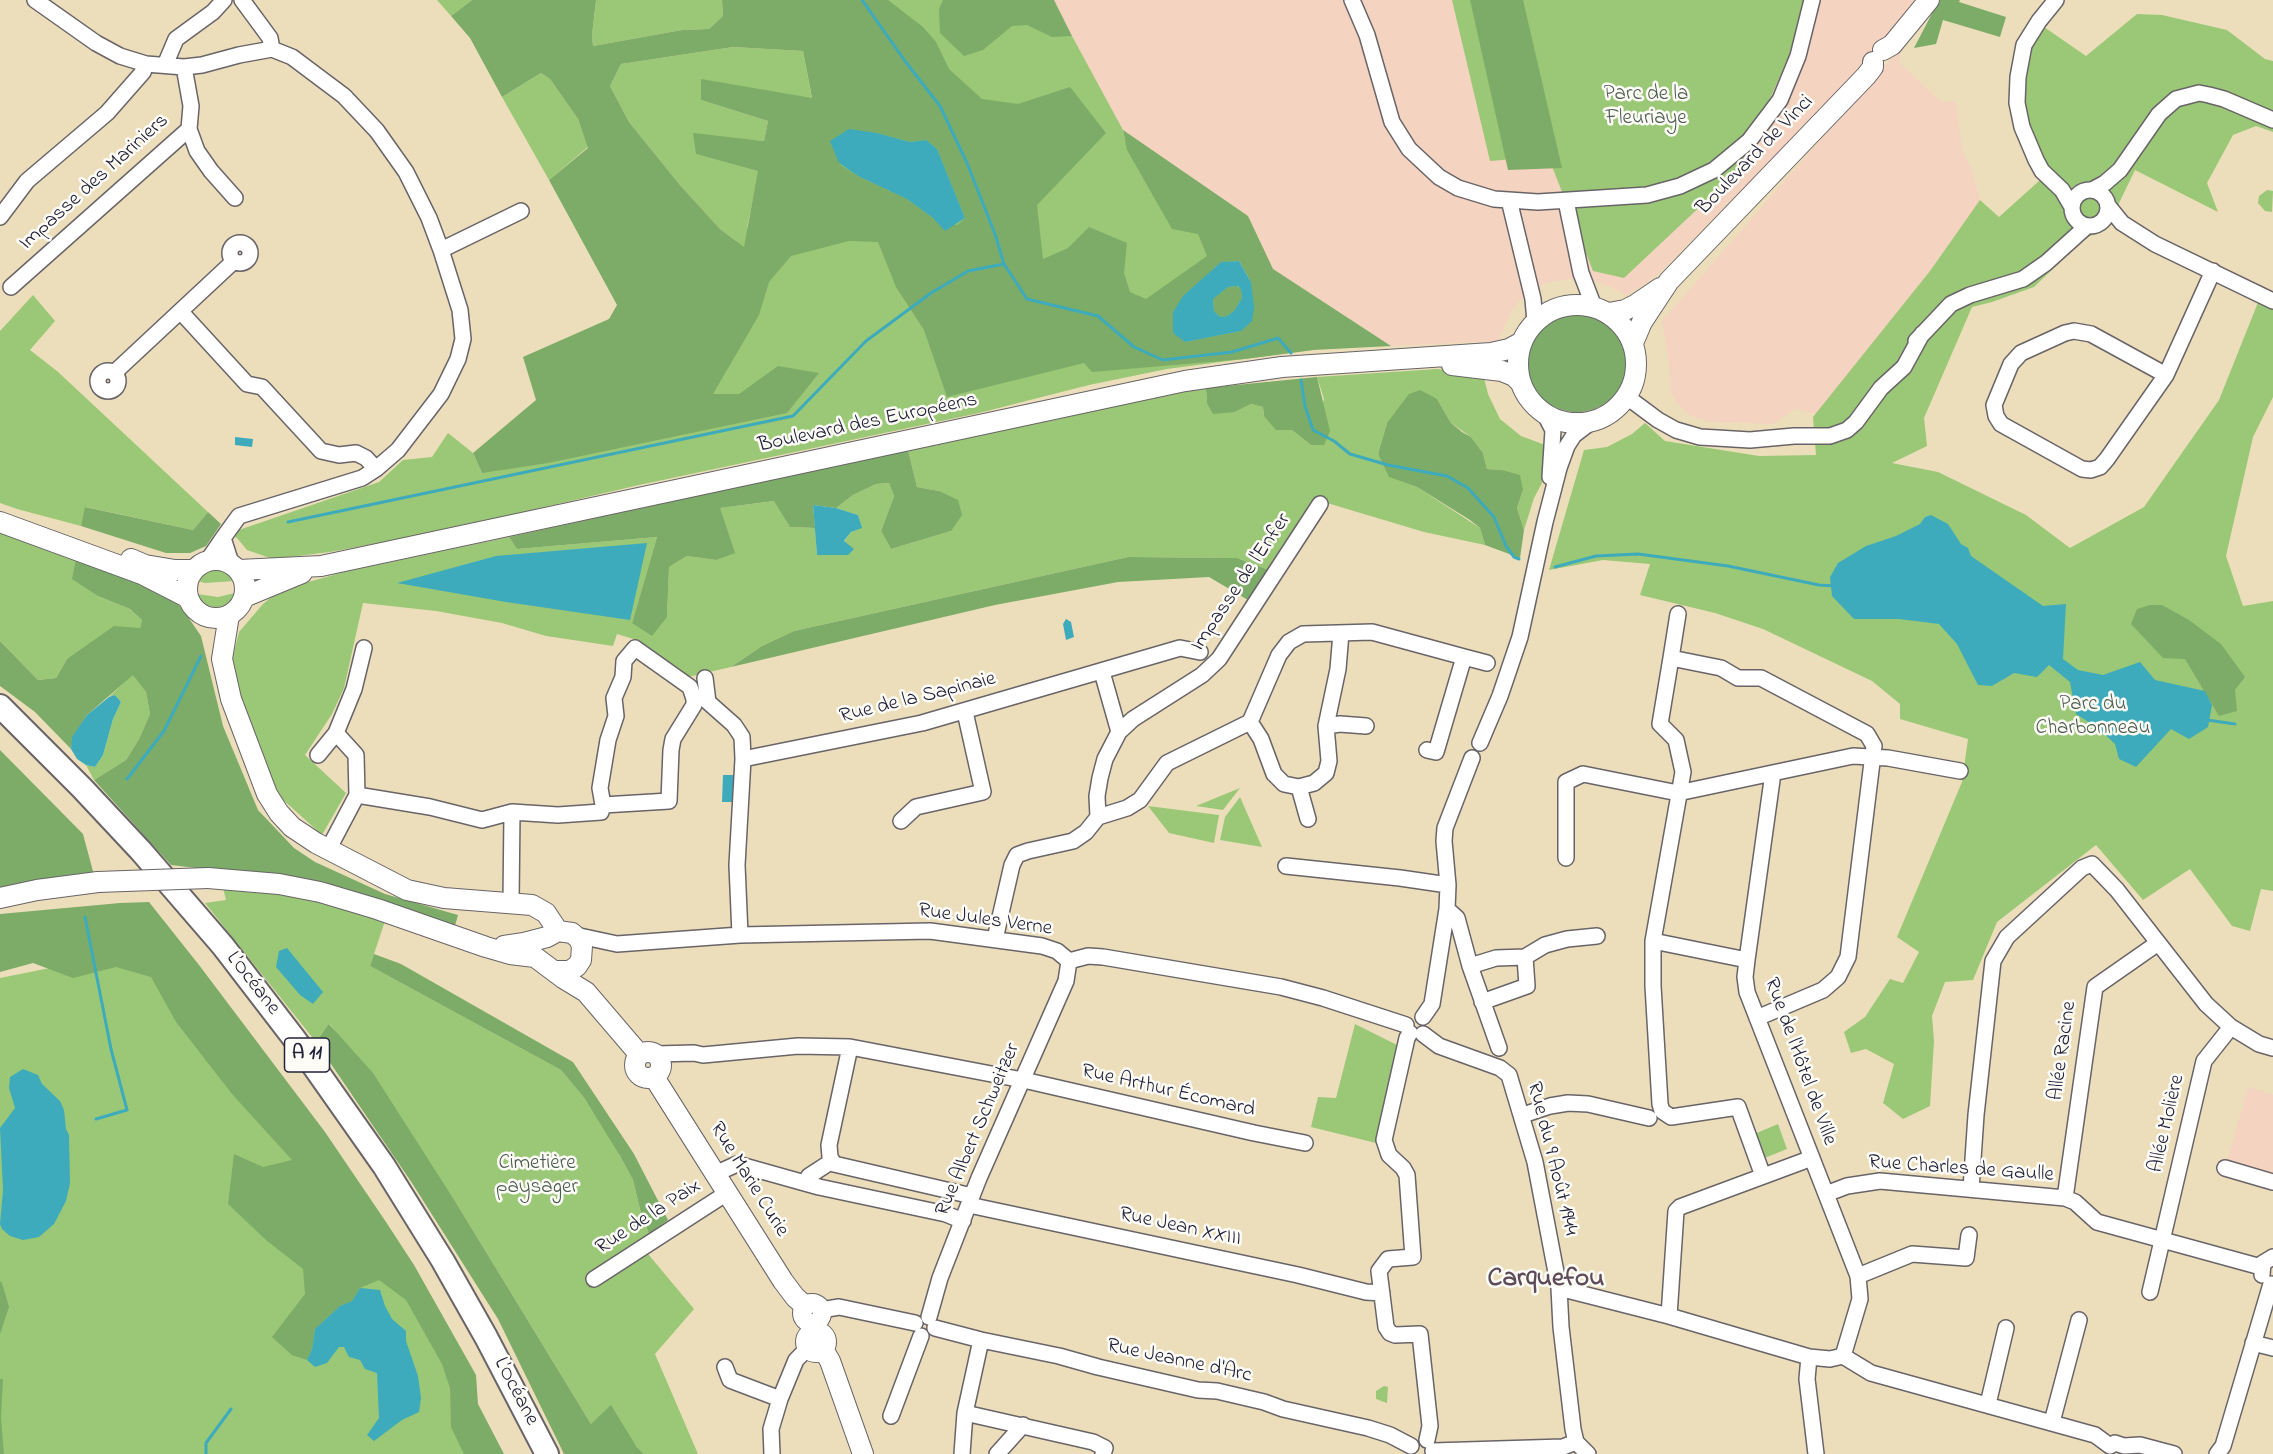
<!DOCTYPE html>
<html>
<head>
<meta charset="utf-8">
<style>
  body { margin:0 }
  canvas { display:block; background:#ecdebb }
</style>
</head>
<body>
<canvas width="2273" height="1454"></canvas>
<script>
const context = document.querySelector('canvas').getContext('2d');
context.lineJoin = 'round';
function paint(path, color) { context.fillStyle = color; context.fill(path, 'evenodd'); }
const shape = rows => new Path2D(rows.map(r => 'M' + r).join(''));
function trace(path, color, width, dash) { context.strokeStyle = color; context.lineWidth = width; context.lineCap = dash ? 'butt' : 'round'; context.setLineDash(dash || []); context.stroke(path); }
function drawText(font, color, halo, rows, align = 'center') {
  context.font = font + ' "Indie Flower",sans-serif'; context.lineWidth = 5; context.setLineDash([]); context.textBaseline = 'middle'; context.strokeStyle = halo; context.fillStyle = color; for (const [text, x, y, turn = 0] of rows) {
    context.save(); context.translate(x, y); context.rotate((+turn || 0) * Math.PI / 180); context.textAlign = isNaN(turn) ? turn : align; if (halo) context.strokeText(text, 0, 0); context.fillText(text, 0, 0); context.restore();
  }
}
paint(shape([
  [1054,0,1918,0,1837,96,1733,198,1660,273,1626,296,1611,287,1590,280,1570,279,1548,282,1525,295,1518,303,1511,312,1498,341,1391,346,1272,269,1248,216,1123,130,1099,89],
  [1900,49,1900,63,1940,101,1956,102,1962,150,1970,166,1980,200,1930,271,1816,414,1795,409,1773,424,1712,422,1690,416,1676,402,1671,392,1669,363,1662,321],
  [2248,1087,2273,1095,2273,1176,2227,1162]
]), '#f4d3c0');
paint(shape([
  [437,0,472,0,451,16],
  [596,0,722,0,723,16,709,29,682,30,593,46,592,35],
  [735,0,1041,0,1058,36,1072,36,1123,130,1125,140,1313,350,1167,369,1089,385,979,413,639,485,438,532,330,552,273,559,247,550,237,538,230,533,379,482,403,460,432,457,448,433,473,453,482,473,736,241,720,229,680,185,629,122,610,86,621,64,733,47,803,51,812,99,701,80,701,100,768,121,764,141,694,134,697,154,759,171,747,228,833,98,818,28],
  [1452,0,1806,0,1793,46,1739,170,1624,278,1593,271,1548,156,1490,161],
  [2137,14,2162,15,2227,30,2265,59,2273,61,2273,132,2256,126,2233,135,2207,183,2218,212,2135,170,2106,230,2085,238,2034,287,1992,302,1972,307,1924,418,1927,446,1892,463,1938,472,2026,515,2070,548,2144,507,2219,400,2259,300,2273,308,2273,397,2253,437,2226,556,2243,606,2273,601,2273,891,2261,889,2250,931,2232,926,2190,869,2143,900,2096,845,1997,922,1973,980,1945,982,1932,1016,1934,1041,1930,1106,1903,1119,1883,1103,1894,1064,1866,1049,1851,1053,1844,1032,1865,1017,1890,979,1903,983,1919,952,1897,937,1962,782,1968,739,1900,719,1900,704,1872,681,1763,629,1715,613,1640,595,1650,564,1603,560,1549,570,1584,450,1607,447,1632,434,1645,423,1665,441,1759,456,1816,455,1813,417,1930,271,1980,200,1999,217,2049,172,2033,145,2020,100,2026,51,2044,27,2086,56],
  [541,73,550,79,578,119,588,147,549,180,502,97],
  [2267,190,2273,191,2272,212,2265,211,2258,203,2259,196],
  [33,295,55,321,30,350,57,371,208,512,193,530,86,507,81,526,17,509,0,503,0,331],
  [1437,369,1483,374,1488,394,1500,419,1521,436,1548,446,1542,483,1534,498,1524,530,1517,508,1523,490,1502,470,1487,469,1483,453,1471,437,1451,423,1437,399,1387,423,1378,454,1390,477,1417,487,1480,528,1485,545,1424,532,1317,500,1269,570,1237,558,1128,557,794,631,762,646,731,667,688,677,640,641,617,634,613,646,546,636,502,623,436,611,363,603,344,688,332,714,305,755,346,793,322,835,280,797,248,731,231,664,239,632,263,604,280,590,344,572,509,537,517,549,657,537,632,623,667,617,669,567,687,556,716,560,724,522,719,508,775,501,790,527,815,528,817,555,844,542,851,532,861,528,858,515,836,508,853,495,876,484,889,483,894,496,881,531,891,549,951,531,939,491,917,487,908,450,1085,409,1206,388,1207,403,1235,412,1251,404,1263,407,1264,416,1292,430,1311,445,1324,399,1317,377],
  [0,530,76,559,98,596,130,609,142,620,140,628,67,659,56,678,38,680,0,641],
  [213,569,225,571,234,581,205,583,198,581,206,572],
  [235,593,228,604,216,608,204,604,197,594,218,597],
  [133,674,146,692,150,714,139,739,126,760,94,780,86,765,95,767,103,755,113,719,121,702,115,695,109,697],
  [1240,788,1223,810,1196,806],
  [1240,797,1262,847,1220,840,1225,817],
  [1148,806,1219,815,1214,843,1169,833],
  [219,871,389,909,370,966,561,1070,585,1099,609,1136,633,1180,641,1213,649,1234,638,1242,694,1309,655,1354,698,1454,644,1454,636,1446,591,1424,458,1206,330,1024,316,1042,205,903,226,900],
  [165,945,397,1270,498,1454,0,1454,0,978],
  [1355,1024,1399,1046,1380,1144,1311,1127,1318,1097,1336,1098],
  [1778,1124,1787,1149,1762,1159,1752,1135],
  [1384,1386,1388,1387,1387,1403,1376,1399,1376,1391]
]), '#9bc876');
paint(shape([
  [472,0,596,0,592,35,593,46,682,30,709,29,723,16,722,0,888,0,923,27,936,42,949,69,982,99,1018,104,1070,87,1106,133,1037,205,1043,259,1068,248,1089,227,1127,243,1124,273,1130,292,1146,299,1207,256,1198,234,1172,229,1127,150,1123,130,1248,216,1273,269,1391,346,1313,350,1245,359,1092,372,1084,363,947,397,924,330,896,287,878,242,849,241,791,256,769,282,759,315,713,394,739,394,778,366,819,373,787,413,548,463,482,473,473,453,536,400,523,357,609,319,617,305,549,180,588,148,578,119,550,79,541,73,502,97,470,38,451,16],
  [733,47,803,51,812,98,701,79,701,100,768,121,764,141,693,133,696,154,758,171,744,247,720,229,680,185,629,122,610,86,621,64],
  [877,133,910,142,926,140,937,149,965,218,957,225,933,218,907,199,858,176,839,164],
  [1239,261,1251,282,1241,331,1185,342,1173,312,1183,297,1221,262],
  [943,0,1054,0,1072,36,1052,37,1027,25,1012,26,983,50,964,56,940,33,939,9],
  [1470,0,1523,0,1562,168,1508,170],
  [1939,0,1960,0,1959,2,2006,17,2000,37,1943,20,1936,44,1914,48],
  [1237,286,1241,290,1242,298,1234,311,1227,316,1220,317,1214,311,1213,299,1228,287],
  '1526 361a51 51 0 1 1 102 0a51 51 0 1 1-102 0Z',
  [1317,377,1330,431,1324,445,1311,445,1292,430,1276,430,1264,416,1263,407,1251,404,1235,412,1213,414,1207,403,1206,388],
  [1420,390,1437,399,1451,423,1462,432,1471,437,1483,453,1487,469,1502,470,1520,475,1523,490,1517,508,1524,530,1520,558,1485,545,1480,528,1470,520,1417,487,1389,477,1378,454,1387,423,1409,394],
  [908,450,917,487,939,491,958,500,962,515,951,531,891,549,881,531,894,496,889,483,876,484,853,495,836,508,813,505,815,528,790,527,774,501,720,508,735,553,716,560,687,556,669,567,667,617,652,636,632,623,657,537,517,549,509,537],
  [85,507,193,530,208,512,221,524,206,546,190,553,166,553,81,526],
  [1128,557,1237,558,1269,570,1248,600,1209,577,1118,582,995,605,731,667,762,646,794,631],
  [76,559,122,575,175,600,188,617,201,636,223,726,258,810,294,848,315,862,385,894,458,915,453,933,205,869,171,865,94,780,126,760,139,739,150,714,146,692,133,675,87,715,73,737,71,749,35,712,0,686,0,641,38,680,56,678,67,659,114,626,140,628,142,620,130,609,98,596,72,579],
  [2150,605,2162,605,2189,620,2221,644,2245,677,2235,690,2237,711,2219,716,2185,659,2163,658,2131,624,2137,609],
  [0,750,83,834,94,875,0,890],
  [149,902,199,965,325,1132,386,1222,414,1265,476,1375,478,1404,504,1454,464,1454,451,1427,450,1388,442,1364,406,1300,379,1280,360,1288,352,1301,340,1306,315,1329,312,1349,307,1360,292,1355,272,1337,305,1294,303,1269,266,1240,228,1204,234,1154,263,1167,292,1160,232,1094,176,1022,151,977,116,967,73,978,33,963,0,972,0,914,120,903],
  [374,954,401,964,573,1062,634,1154,668,1220,649,1234,641,1213,633,1180,620,1156,585,1099,561,1070,370,966],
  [329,1024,373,1073,458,1206,591,1424,611,1405,636,1446,644,1454,564,1454,498,1319,412,1183,316,1042],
  [0,1281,2,1283,9,1307,0,1334],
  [0,1379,3,1379,1,1418,4,1454,0,1454]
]), '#7cac67');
paint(shape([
  [849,129,877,133,910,142,926,140,937,149,965,218,945,231,933,218,907,199,858,176,839,163,830,141],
  [1239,261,1251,282,1254,307,1252,321,1241,331,1185,342,1173,333,1173,312,1183,296,1221,262],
  [1238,286,1241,290,1242,298,1234,311,1227,316,1220,317,1214,311,1213,299,1228,287],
  [235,437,253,439,252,447,235,445],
  [813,505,836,508,858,515,862,528,851,532,844,541,854,549,848,555,817,555],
  [1931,515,1948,524,1961,544,1968,548,1971,556,2043,606,2066,604,2063,659,2078,670,2103,675,2140,662,2155,680,2205,691,2212,705,2208,727,2189,739,2171,729,2136,767,2119,759,2115,744,2098,728,2076,714,2070,682,2049,665,2037,677,2014,673,1992,686,1978,685,1957,644,1939,624,1899,619,1854,619,1832,596,1830,577,1838,563,1866,546,1896,536,1920,524,1925,517],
  [647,543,630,620,506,602,397,583,496,556],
  [1066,619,1071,622,1074,637,1066,640,1063,624],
  [115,695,121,702,113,719,103,755,95,767,86,765,77,759,71,749,72,737,87,715,109,697],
  [723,775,737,775,733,802,722,802],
  [287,948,323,992,313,1004,300,995,276,967,279,951],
  [23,1069,38,1075,42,1084,60,1101,64,1110,66,1129,69,1135,70,1183,66,1201,54,1224,39,1237,23,1240,10,1236,2,1229,0,1224,3,1190,0,1128,15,1108,9,1088,10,1077],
  [360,1288,380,1290,385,1306,392,1319,406,1331,406,1341,418,1376,421,1398,419,1412,402,1420,374,1441,367,1435,379,1418,377,1373,365,1369,360,1360,349,1357,344,1347,339,1347,327,1363,315,1367,307,1360,312,1349,315,1329,340,1306,352,1301]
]), '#3dabbc');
trace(shape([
  [862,0,905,61,940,106,967,163,995,234,1004,264,1027,299,1098,316,1134,347,1163,360,1232,352,1278,338,1291,353],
  [1301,380,1305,406,1313,430,1334,441,1350,454,1388,465,1447,476,1468,488,1494,517,1506,546,1514,557,1519,559],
  [288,522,793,416,866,341,931,293,968,271,1004,264],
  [1555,567,1596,556,1638,554,1728,566,1819,585,1835,586],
  [2207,720,2235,724],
  [127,779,164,731,201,656],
  [85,917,111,1049,127,1110,96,1119],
  [206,1454,206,1443,231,1409]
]), '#3dabbc', 3);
const minor = shape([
  [35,0,96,43,120,56,146,64,184,67,202,65,239,55,272,49,292,57,344,96,377,131,406,172,429,218,441,250,460,310,463,339,458,359,441,394,398,450,376,469,362,478,239,516,223,538],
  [242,0,270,38,272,49],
  [1352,0,1367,35,1392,122,1409,149,1439,177,1458,188,1494,199,1538,202,1647,195,1680,186,1714,170,1749,141,1780,100,1798,56,1812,0],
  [2056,0,2039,21,2024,45,2018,77,2017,103,2022,127,2036,160,2042,171,2062,190,2072,207],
  [165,65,176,39,213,12,224,0],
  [189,129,197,151,211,171,235,198],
  '2072 208a18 18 0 1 1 36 0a18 18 0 1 1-36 0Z',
  [2092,190,2105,183,2120,170,2159,114,2176,99,2199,93,2209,95,2224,99,2273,120],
  [1509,200,1533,299,1535,322],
  [1566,201,1581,273,1594,307],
  [2109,207,2122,223,2155,244,2273,301],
  [0,217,27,181,107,113,143,72,146,64],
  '230 253a10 10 0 1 1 20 0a10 10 0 1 1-20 0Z',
  [441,250,521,211],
  [11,287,189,129,191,106,184,67],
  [181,312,247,384,262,387,321,451,339,455,356,453,366,458,376,469],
  [1916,341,1951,304,1970,295,2023,279,2046,263,2087,226],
  '98 381a10 10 0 1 1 20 0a10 10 0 1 1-20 0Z',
  [115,372,233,262],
  [2166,375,2091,334,2074,331,2065,333,2021,353,2011,364,1994,405,1996,416,2001,424,2082,469,2091,470,2100,467,2107,459,2166,375,2213,271],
  [1627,397,1658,420,1676,430,1700,437,1750,440,1794,436,1830,436,1847,430,1856,422,1881,388,1904,367,1922,334],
  [1544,413,1553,430,1550,477],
  [208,560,223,538,231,563],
  [635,648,690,687,694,699,694,705,673,739,671,750,669,801,603,805,600,788,608,740,616,716,614,698,623,677,624,661,635,648],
  [1464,657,1487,663],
  [1671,658,1678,614],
  [1102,672,1119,732],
  [705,678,708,702,734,725,742,737,743,759,737,865,740,935],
  [1250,722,1261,739,1274,774,1284,784,1299,787,1314,783,1326,773,1329,761,1326,726,1338,669,1341,633],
  [1326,726,1340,724,1366,726],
  [1480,743,1500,696,1520,637,1545,522,1559,468,1567,446,1574,435,1591,422],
  [318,755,336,733,354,689,364,648],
  [743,759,922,723,1180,648,1200,652],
  [1773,773,1747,960,1745,977,1747,992,1858,1276,1860,1299,1843,1356],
  [1299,787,1308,819],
  [357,795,430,807,482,820,512,812,511,902],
  [512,812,558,815,601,812,603,805],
  [1098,817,1127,808,1140,800,1167,763,1250,722,1279,655,1289,642,1303,634,1372,632,1464,657,1436,752,1427,750],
  [901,821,916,807,983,792,965,712],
  [328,850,357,795,356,755,336,733],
  [1566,858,1566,782,1583,774,1678,793,1853,756,1888,758,1960,771],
  [1286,866,1400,878,1448,885],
  [1447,909,1457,918,1470,966,1499,1048],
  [575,935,617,944,740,935,930,931,1042,946,1057,951,1069,961],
  [995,939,1012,865,1017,855,1028,851,1073,841,1086,832,1098,817,1097,796,1100,778,1105,759,1119,732,1133,719,1202,675,1219,659,1320,504],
  [1653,941,1747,960],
  [1069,961,1088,956,1103,957,1281,987,1323,998,1406,1025],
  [1470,966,1496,958,1525,957,1545,945,1567,939,1597,936],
  [1482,1002,1527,986,1525,957],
  [1423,1017,1432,1004,1447,909,1448,885,1444,841,1445,828,1472,758],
  [1757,1018,1823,990,1838,977,1848,957,1874,746,1867,734,1761,678,1738,678,1721,668,1671,658,1660,724,1676,740,1683,772,1653,941,1653,986,1660,1104,1662,1111,1671,1117,1738,1107,1763,1176],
  [1410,1033,1407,1038,1384,1140,1389,1155,1403,1168,1407,1175,1413,1257,1388,1259,1379,1271,1386,1327,1390,1333,1395,1335,1420,1334,1430,1426,1427,1440],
  [1423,1034,1439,1046,1500,1068,1509,1075,1535,1162,1559,1288,1561,1327,1573,1429,1576,1442,1588,1454],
  [656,1054,694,1053,703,1055,798,1046,850,1047,1028,1081,1254,1133,1305,1143],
  [1523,1115,1550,1106,1568,1103,1588,1104,1649,1118],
  [834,1164,972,1196],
  [834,1164,830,1157,829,1145,850,1047],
  [2225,1168,2273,1182],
  [715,1174,737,1164,819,1187,946,1214,963,1221],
  [805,1183,809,1176,832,1161],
  [1971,1189,1976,1115,1993,961,2007,937,2082,868,2092,864,2117,890,2206,1004,2231,1027,2259,1044,2273,1048],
  [1826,1194,1847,1186,1880,1181,2065,1198,2075,1202,2097,1222,2261,1267],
  [2065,1198,2095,987,2158,943],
  [969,1205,1298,1275,1366,1292,1382,1293],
  [2262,1275,2263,1263,2273,1257],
  [1858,1276,1912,1254,1966,1258,1969,1235],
  [594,1279,727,1193],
  [1559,1288,1669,1316,1809,1357,1830,1359,1843,1356,1871,1373,2095,1435,2110,1446],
  [2150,1292,2204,1061,2231,1027],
  [821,1310,839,1307,915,1323],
  [1669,1316,1676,1211,1680,1207,1812,1158],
  [929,1317,940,1278,979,1178,1066,981,1069,961],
  [935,1328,981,1340,1059,1356,1098,1367,1198,1390,1217,1391,1264,1402,1283,1409,1368,1428,1390,1435,1411,1446],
  [2253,1343,2273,1348],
  [1809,1357,1807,1379,1816,1454],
  [725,1367,730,1380,780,1399],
  [1988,1404,2006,1328],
  [965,1413,1093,1442,1105,1448,1103,1454],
  [891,1416,921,1336],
  [2052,1422,2079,1320],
  [2110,1446,2115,1443,2124,1446,2140,1445,2174,1454],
  [1433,1451,1563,1447,1576,1442],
  [772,1454,771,1429,780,1399,796,1360,808,1348],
  [962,1454,965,1413,981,1340],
  [997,1454,1023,1425],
  [2217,1454,2223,1446,2271,1284]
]);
const major = shape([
  [1883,50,1892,45,1929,0],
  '1518 364a59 59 0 1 1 118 0a59 59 0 1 1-118 0Z',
  [1609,313,1625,310,1635,305,1660,288],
  [1633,343,1642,322,1669,281,1866,76,1873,67,1873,62],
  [1452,365,1502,371,1514,376,1521,383],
  [0,522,142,574,187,597],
  [131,559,145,565,175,570,192,570],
  '187 589a29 29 0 1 1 58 0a29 29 0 1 1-58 0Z',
  [239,570,321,566,1185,381,1282,367,1491,353,1509,349,1522,342],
  [244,597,302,573],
  [229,615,222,659,231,699,267,794,279,813,292,827,316,843,407,890,444,898,532,905,546,913,558,931],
  [208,878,279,884,320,892,377,909,486,947,510,954,535,957,563,978,586,992,639,1054],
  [0,898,37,890,98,882],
  [504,946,524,943,547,937,558,931,572,933,579,939,582,946,581,960,577,966,570,971,554,971],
  '635 1065a13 13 0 1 1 26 0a13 13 0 1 1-26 0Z',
  [654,1077,783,1281,795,1297,805,1306],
  '803 1313a9 9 0 1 1 18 0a9 9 0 1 1-18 0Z',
  '806 1342a10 10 0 1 1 20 0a10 10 0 1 1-20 0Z',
  [823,1349,830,1361,863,1454]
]);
const highway = shape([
  [0,706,82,788,141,851,223,946,296,1041,384,1166,443,1261,486,1337,547,1454]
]);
trace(minor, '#696468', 18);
trace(major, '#696468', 22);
trace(highway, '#696468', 26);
trace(minor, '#fff', 15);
trace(major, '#fff', 20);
trace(highway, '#fff', 22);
const majorBridge = shape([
  [98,882,208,878]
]);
trace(majorBridge, '#696468', 22, []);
trace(majorBridge, '#fff', 20);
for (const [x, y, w] of [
  [307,1055,45]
]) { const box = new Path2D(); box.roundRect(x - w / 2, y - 17, w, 34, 4.5); context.fillStyle = '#fdfcf7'; context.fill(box); trace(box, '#22223b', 1.5); }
drawText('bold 20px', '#22223b', null, [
  ["A 11",307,1055]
]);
drawText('21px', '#4c5c50', '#fdfcf7', [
  ["Parc de la",1646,96],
  ["Fleuriaye",1646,120],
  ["Parc du",2093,706],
  ["Charbonneau",2093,730],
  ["Cimetière",537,1165],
  ["paysager",537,1189]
]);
drawText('21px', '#22223b', '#fdfcf7', [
  ["Boulevard de Vinci",1756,156,-46],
  ["Impasse des Mariniers",95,183,-42],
  ["Boulevard des Européens",868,424,-12],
  ["Impasse de l'Enfer",1242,583,-56],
  ["Rue de la Sapinaie",918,699,-14],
  ["Rue Jules Verne",985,921,8],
  ["L’Océane",252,984,52],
  ["Allée Racine",2064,1051,-82],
  ["Rue de l'Hôtel de Ville",1799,1062,70],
  ["Rue Arthur Écomard",1168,1092,13],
  ["Allée Molière",2168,1124,-77],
  ["Rue Albert Schweitzer",979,1130,-67],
  ["Rue du 9 Août 1944",1551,1159,76],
  ["Rue Charles de Gaulle",1961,1170,4],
  ["Rue Marie Curie",748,1180,58],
  ["Rue de la Paix",649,1218,-33],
  ["Rue Jean XXIII",1180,1228,12],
  ["Rue Jeanne d'Arc",1179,1362,12],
  ["L’Océane",515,1392,62]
]);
drawText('bold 27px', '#5e4b58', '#fdfcf7', [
  ["Carquefou",1546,1281]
]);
</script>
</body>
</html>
